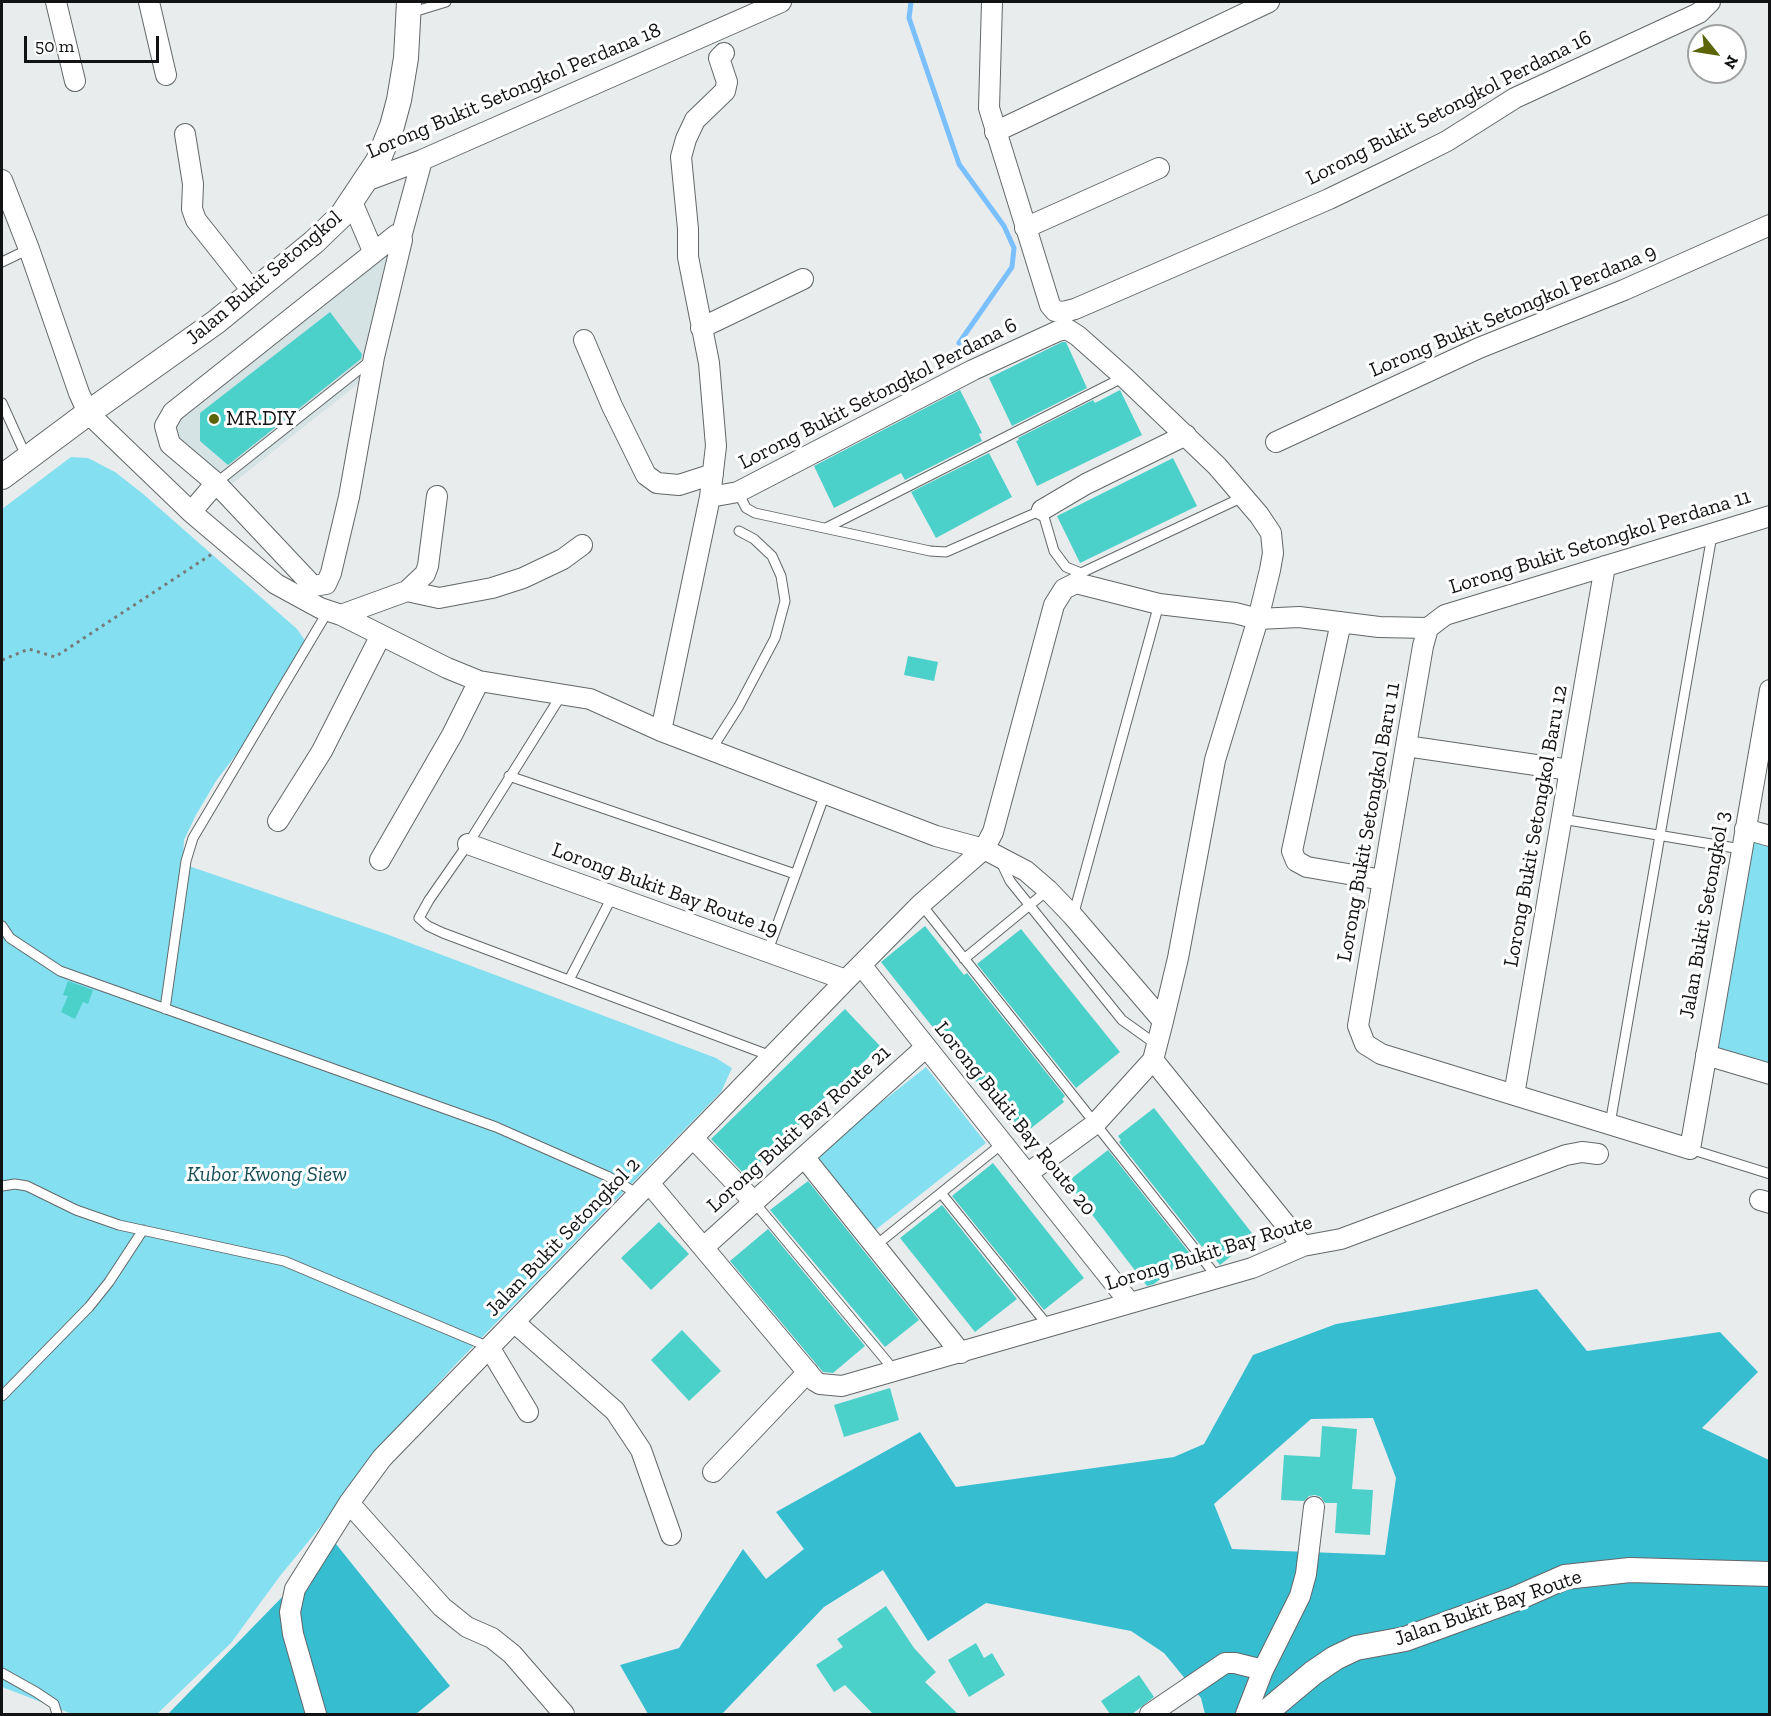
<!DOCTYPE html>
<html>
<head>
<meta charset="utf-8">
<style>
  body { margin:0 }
  #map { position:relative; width:1771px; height:1716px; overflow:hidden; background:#e8eced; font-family:"Zilla Slab",serif }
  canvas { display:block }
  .frame { position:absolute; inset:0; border:3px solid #121314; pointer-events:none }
  .north { position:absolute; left:1687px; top:24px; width:60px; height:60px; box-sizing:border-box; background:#fff; border:2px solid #a0a1a1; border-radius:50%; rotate:120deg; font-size:16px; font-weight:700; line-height:24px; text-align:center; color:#121314 }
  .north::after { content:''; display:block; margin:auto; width:21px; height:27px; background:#5c6505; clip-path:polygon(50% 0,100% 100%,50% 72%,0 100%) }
  .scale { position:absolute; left:24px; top:36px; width:135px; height:27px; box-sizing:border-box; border:3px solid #121314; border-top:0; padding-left:8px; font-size:18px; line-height:21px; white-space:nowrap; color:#121314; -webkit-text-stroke:4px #fff; paint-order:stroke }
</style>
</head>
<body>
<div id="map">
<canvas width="1771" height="1716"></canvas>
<div class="frame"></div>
<div class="north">N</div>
<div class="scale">50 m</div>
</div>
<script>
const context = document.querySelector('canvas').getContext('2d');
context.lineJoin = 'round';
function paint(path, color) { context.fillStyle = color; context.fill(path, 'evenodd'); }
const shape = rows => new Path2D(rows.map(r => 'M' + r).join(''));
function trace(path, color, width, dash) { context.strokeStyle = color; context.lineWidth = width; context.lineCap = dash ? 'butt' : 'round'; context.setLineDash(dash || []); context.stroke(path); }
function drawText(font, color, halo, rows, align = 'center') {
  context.font = font + ' "Zilla Slab",serif'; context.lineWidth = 6; context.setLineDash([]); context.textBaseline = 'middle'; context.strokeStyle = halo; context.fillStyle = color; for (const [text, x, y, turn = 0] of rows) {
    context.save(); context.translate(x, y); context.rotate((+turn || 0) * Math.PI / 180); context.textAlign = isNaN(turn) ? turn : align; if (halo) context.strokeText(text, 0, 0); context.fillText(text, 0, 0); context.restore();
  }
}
paint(shape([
  [393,235,374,371,226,489,173,440,177,408]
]), '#d5e3e5');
paint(shape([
  [71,457,88,458,115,472,142,493,297,629,306,642,254,731,216,781,196,815,184,840,183,860,186,865,389,935,716,1058,732,1068,721,1092,455,1365,375,1453,340,1503,280,1576,231,1643,157,1714,72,1714,2,1687,2,509],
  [1739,837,1769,846,1769,1083,1700,1063],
  [926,1067,986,1143,874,1231,815,1155]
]), '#84e0f0');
paint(shape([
  [1537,1289,1587,1351,1720,1332,1758,1372,1702,1428,1769,1460,1769,1714,1205,1714,1201,1698,1164,1653,1131,1631,986,1603,928,1641,883,1570,824,1607,722,1714,648,1714,620,1665,679,1648,743,1549,766,1579,804,1549,776,1512,920,1432,956,1487,1174,1457,1204,1444,1253,1355,1336,1324],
  [1373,1418,1396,1478,1385,1555,1232,1549,1214,1504,1311,1419],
  [328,1534,450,1686,416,1714,168,1714,289,1590]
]), '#37bdd0');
trace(shape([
  [911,2,909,18,959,164,1004,226,1014,248,1012,267,959,343]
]), '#7abffe', 5);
paint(shape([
  [330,312,362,354,361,359,228,465,200,441,200,413],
  [1062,342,1066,342,1087,388,1012,426,989,378],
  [960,390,982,433,979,434,982,441,905,480,901,473,834,508,814,466],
  [1120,390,1142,435,1037,486,1016,441,1019,440,1018,438,1093,400,1095,403],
  [989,453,1012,497,936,538,911,492],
  [1173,458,1197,506,1080,563,1057,516],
  [908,656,938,662,934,681,904,675],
  [925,926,964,975,967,973,1065,1096,1062,1099,1064,1102,1020,1137,881,962],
  [1021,929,1120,1052,1076,1088,977,964],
  [68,981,93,990,88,1004,83,1002,75,1019,61,1012,68,996,63,995],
  [845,1009,880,1046,746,1176,711,1139],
  [1154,1108,1255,1237,1220,1265,1204,1245,1202,1247,1119,1142,1121,1140,1118,1136],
  [1108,1150,1191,1255,1154,1284,1147,1286,1067,1182],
  [993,1163,1084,1278,1044,1310,952,1196],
  [808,1181,919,1320,885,1347,770,1210],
  [942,1205,1017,1299,975,1332,900,1238],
  [659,1222,689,1254,651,1290,621,1258],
  [768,1229,865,1346,833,1373,823,1372,730,1261],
  [682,1330,721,1371,689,1401,651,1360],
  [890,1388,899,1420,844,1437,834,1405],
  [1322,1426,1357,1429,1352,1489,1373,1490,1370,1535,1335,1533,1337,1503,1325,1503,1321,1497,1315,1495,1309,1496,1304,1501,1281,1500,1284,1455,1320,1457],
  [886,1606,914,1648,936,1672,925,1682,958,1714,873,1714,845,1685,834,1692,816,1665,843,1647,837,1639],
  [976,1643,984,1658,992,1653,1005,1675,969,1697,948,1660],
  [1139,1675,1154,1697,1132,1714,1110,1714,1101,1701]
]), '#4cd0ca');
const service = shape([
  [410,13,446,2],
  [2,262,29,249],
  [2,403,26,456],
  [216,483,370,361],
  [738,492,746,508,755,513,930,551,946,552,1042,510,1054,551,1066,567,1081,573,1243,497],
  [828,527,1124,377],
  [562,694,468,844,429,900,419,918,428,926,443,933,771,1056],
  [711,750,739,706,775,638,785,601,781,576,772,556,754,539,739,531],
  [509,776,795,874],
  [1562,819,1741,849],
  [1000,860,1010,881,1122,1020,1157,1045],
  [921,904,1217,1277],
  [1073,916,1159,604],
  [2,926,10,938,60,971,496,1127,607,1176,638,1194],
  [767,953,825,794],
  [964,959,1048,890],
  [569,980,612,897],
  [165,1009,186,861,193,838,328,611],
  [1610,1124,1712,535],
  [1690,1149,1770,1174],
  [2,1186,15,1184,27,1186,76,1210,119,1225,284,1261,489,1347],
  [941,1193,1049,1327],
  [754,1202,894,1370],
  [875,1246,1003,1143],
  [2,1396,89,1307,109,1282,143,1230],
  [2,1673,36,1692,54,1704,57,1714]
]);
const minor = shape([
  [56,2,75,81],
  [149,2,166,75],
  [992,2,989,108,1050,305,1055,311,1063,312,1075,309,1329,199,1391,169,1447,141,1515,98,1699,13,1710,2],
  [995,132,1269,2],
  [185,134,193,184,192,209,196,220,253,292],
  [2,180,29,249,79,393,88,413,191,512,276,584,320,608,341,615,447,668,479,681,590,699,661,731,936,836,984,849,1026,871,1048,890,1073,916,1163,1021,1153,1060,1303,1246],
  [366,181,422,160,781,2],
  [352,202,373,251],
  [1025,228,1159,168],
  [396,235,401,237,402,240,374,357,349,497,331,573,326,584,313,586,216,483,170,444,165,426,173,412,396,235],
  [401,237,422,160],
  [701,328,803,279],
  [584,340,612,406,646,475,657,483,679,485,713,474],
  [1276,442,1479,348,1624,290,1770,225],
  [710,497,738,492,973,370,1058,331,1067,329,1078,336,1124,377,1217,466,1259,515,1271,533,1273,553,1270,570,1258,619,1215,760,1178,958,1163,1021],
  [1042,510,1086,484,1186,435],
  [191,512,216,483],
  [1770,516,1445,615,1428,628,1423,646,1358,1026,1365,1044,1381,1054,1690,1149,1770,690],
  [407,591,439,598,492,588,523,578,563,559,582,545],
  [341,615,407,591,425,574,428,566,437,496],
  [1341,622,1292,851,1296,861,1307,867,1383,880],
  [661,731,710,497,716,446,709,363,688,257,688,229,681,157,686,139,695,120,725,91,727,82,719,58,724,53],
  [1406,746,1570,770],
  [278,821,322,751,381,635],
  [1745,829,1770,836],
  [468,844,846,980],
  [380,860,452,735,479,681],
  [861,965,1130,1303],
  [1706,1055,1770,1074],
  [1514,1095,1605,566],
  [693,1138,754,1202],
  [804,1157,961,1353],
  [1027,1174,1095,1124,1153,1060],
  [649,1183,815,1381,820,1384,842,1386,1252,1268,1303,1246,1341,1239,1566,1155,1582,1152,1598,1154],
  [1760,1200,1770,1203],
  [704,1247,926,1047],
  [514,1322,615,1411,641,1450,671,1535],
  [489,1347,528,1412],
  [713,1472,808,1372],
  [349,1503,442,1607,467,1627,492,1638,512,1654,564,1714],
  [316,1714,293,1634,290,1612,295,1589,349,1503,382,1458,846,980,921,904,984,849,993,832,1054,605,1064,589,1076,583,1159,604,1235,613,1258,619,1299,617,1379,627,1428,628],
  [1150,1714,1225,1663,1235,1663,1263,1670],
  [1246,1714,1263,1670,1300,1596,1306,1574,1314,1507]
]);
const tertiary = shape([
  [2,477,88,413,216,322,314,242,342,215,378,161,392,126,399,100,406,58,409,2],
  [1264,1714,1313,1673,1335,1658,1356,1648,1405,1639,1515,1599,1565,1577,1630,1570,1770,1574]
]);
trace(service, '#636768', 11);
trace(minor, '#636768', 22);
trace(tertiary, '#636768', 26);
trace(shape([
  [2,660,29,649,55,657,212,554]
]), '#787b7c', 3, [3, 4.5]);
trace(service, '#fff', 9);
trace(minor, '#fff', 20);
trace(tertiary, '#fff', 24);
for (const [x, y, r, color] of [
  [214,419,6,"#5c6505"]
]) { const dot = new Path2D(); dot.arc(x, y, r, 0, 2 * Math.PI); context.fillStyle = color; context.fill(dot); trace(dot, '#fff', 2); }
drawText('21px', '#121314', '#fff', [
  ["Lorong Bukit Setongkol Perdana 18",514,91,-23],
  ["Lorong Bukit Setongkol Perdana 16",1449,108,-27],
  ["Jalan Bukit Setongkol",264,278,-40],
  ["Lorong Bukit Setongkol Perdana 9",1513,311,-23],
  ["Lorong Bukit Setongkol Perdana 6",878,394,-27],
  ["Lorong Bukit Setongkol Perdana 11",1600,542,-17],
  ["Lorong Bukit Setongkol Baru 11",1369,822,-80],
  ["Lorong Bukit Setongkol Baru 12",1536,826,-80],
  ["Lorong Bukit Bay Route 19",665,890,20],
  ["Jalan Bukit Setongkol 3",1705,915,-80],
  ["Lorong Bukit Bay Route 20",1015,1119,51],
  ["Lorong Bukit Bay Route 21",799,1129,-42],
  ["Jalan Bukit Setongkol 2",563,1237,-46],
  ["Lorong Bukit Bay Route",1209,1253,-17],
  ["Jalan Bukit Bay Route",1488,1608,-19]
]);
drawText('21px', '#121314', '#fff', [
  ["MR.DIY",226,419]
], 'left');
drawText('italic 21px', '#164d56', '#fff', [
  ["Kubor Kwong Siew",267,1175]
]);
</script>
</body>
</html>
